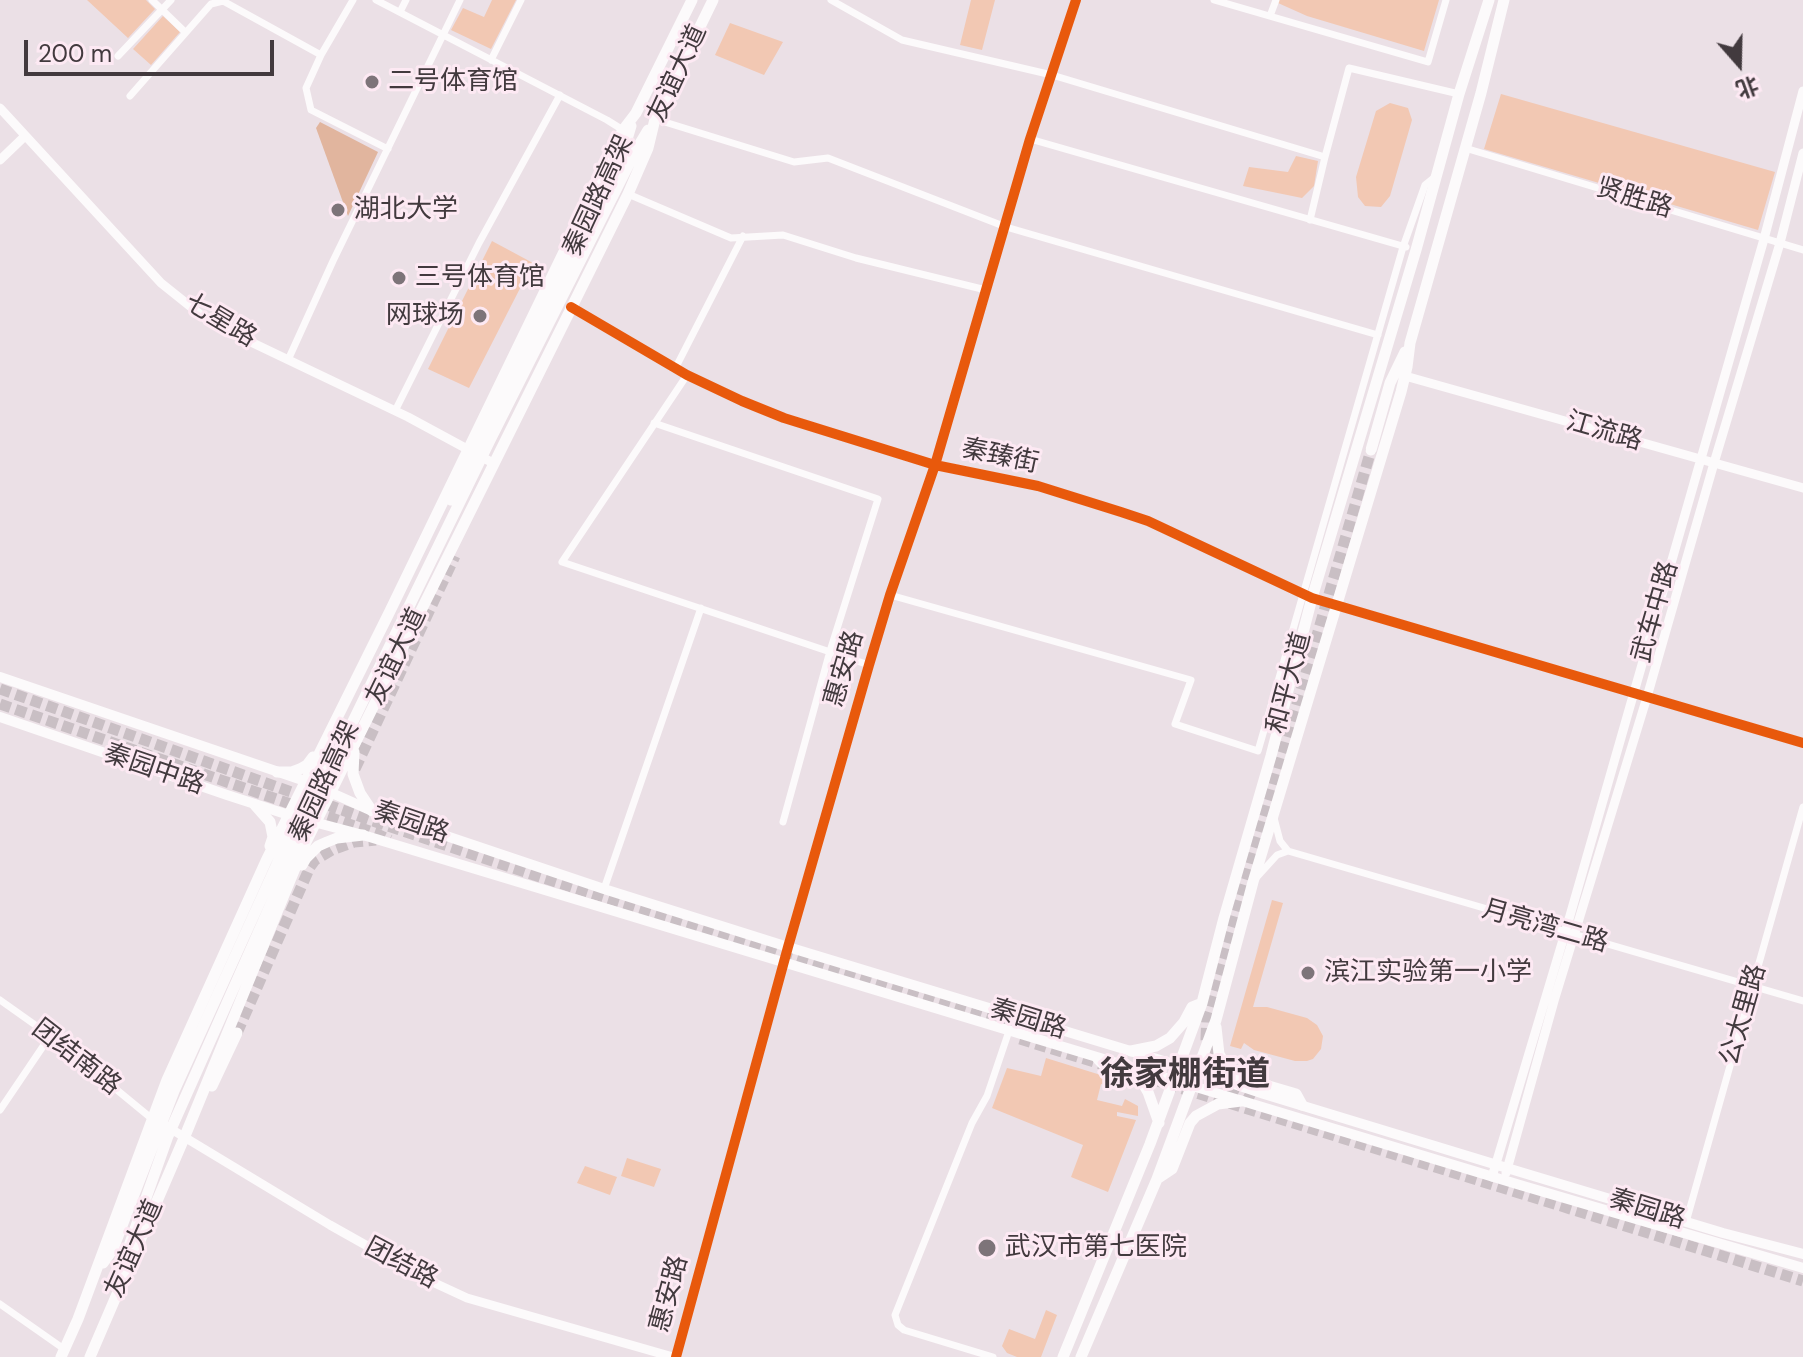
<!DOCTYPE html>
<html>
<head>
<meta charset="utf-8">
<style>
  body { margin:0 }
  #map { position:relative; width:1803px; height:1357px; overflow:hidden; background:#ebe0e6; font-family:"DM Sans","Noto Sans SC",sans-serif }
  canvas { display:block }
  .north { position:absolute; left:1699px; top:24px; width:80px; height:80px; -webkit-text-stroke:6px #fde9f3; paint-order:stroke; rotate:160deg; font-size:22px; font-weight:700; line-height:32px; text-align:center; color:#423a3e }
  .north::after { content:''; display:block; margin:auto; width:28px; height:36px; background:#423a3e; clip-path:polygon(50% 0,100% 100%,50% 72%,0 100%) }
  .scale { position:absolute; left:24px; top:40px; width:250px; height:36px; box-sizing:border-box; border:4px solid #423a3e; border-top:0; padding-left:10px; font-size:24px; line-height:28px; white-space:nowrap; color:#423a3e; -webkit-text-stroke:6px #fde9f3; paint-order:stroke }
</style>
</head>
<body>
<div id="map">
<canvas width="1803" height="1357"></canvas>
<div class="north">北</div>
<div class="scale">200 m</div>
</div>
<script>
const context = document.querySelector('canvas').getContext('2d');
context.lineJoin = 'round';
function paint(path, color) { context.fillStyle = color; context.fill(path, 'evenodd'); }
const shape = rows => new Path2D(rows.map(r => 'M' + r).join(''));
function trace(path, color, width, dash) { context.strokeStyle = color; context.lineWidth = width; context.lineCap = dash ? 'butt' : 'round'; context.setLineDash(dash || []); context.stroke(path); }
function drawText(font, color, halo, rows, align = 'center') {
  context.font = font + ' "DM Sans","Noto Sans SC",sans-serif'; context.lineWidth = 6; context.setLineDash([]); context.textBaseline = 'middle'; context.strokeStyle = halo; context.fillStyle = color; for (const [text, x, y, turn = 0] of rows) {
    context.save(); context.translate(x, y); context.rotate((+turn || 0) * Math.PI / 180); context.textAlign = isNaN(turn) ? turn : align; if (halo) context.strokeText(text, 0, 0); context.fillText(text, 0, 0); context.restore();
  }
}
paint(shape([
  [87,0,146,0,155,9,128,38],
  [492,0,516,0,491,49,451,30,463,8,484,17],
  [971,0,995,0,982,50,960,45],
  [1279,0,1439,0,1424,51,1307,16,1278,3],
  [163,16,180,32,151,65,133,49],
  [730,23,783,42,764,75,715,55],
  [1501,94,1775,172,1758,230,1484,149],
  [1390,103,1408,108,1412,120,1390,196,1381,207,1365,206,1358,197,1356,177,1376,111],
  [1296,156,1318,161,1314,186,1302,198,1243,186,1249,167,1288,172],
  [492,241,533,263,469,388,428,369],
  [1272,900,1283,903,1253,1007,1267,1007,1307,1018,1317,1025,1323,1036,1321,1049,1313,1059,1307,1061,1295,1061,1254,1050,1244,1043,1241,1049,1230,1046],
  [1046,1058,1120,1081,1122,1089,1101,1084,1097,1100,1122,1106,1125,1099,1138,1106,1138,1116,1117,1112,1117,1116,1136,1120,1108,1192,1071,1177,1083,1145,992,1108,1007,1068,1041,1076],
  [627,1158,661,1169,654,1187,621,1176],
  [585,1166,617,1177,610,1195,577,1183],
  [1046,1310,1057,1315,1041,1357,1017,1357,1007,1353,1002,1346,1009,1329,1035,1339]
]), '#f2c8b3');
paint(shape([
  [320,122,378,152,348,216,316,128]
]), '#e1b59e');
trace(shape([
  [0,689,376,822,534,875,1005,1024],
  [0,704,375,833,390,840],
  [355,769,455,556],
  [237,1033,310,867,315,860,332,850,354,842,376,840],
  [1020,1039,1107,1066],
  [1135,1074,1803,1281],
  [1253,1101,1232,1090,1220,1079,1216,1072,1206,1039,1207,1013,1371,450]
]), '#c9bfc4', 11, [11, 5.5]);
trace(shape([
  [152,0,185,32],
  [353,0,321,55,306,88,311,110,388,149],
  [376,0,607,120,623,130],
  [831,0,902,40,1052,75,1325,157,1310,220],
  [1214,0,1428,62,1446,0],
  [400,12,406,0],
  [1270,16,1276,0],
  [118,56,171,0],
  [491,60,521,0],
  [130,96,211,4,223,1,321,55],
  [655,119,794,162,828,158,1006,227,1378,335],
  [1030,139,1406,247],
  [1465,148,1803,250],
  [1325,157,1349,68,1459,94],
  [628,194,731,238,783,235,856,258,986,290],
  [288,360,333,261,460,0],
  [676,367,743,236],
  [687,375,562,562,869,665],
  [395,411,479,243,560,95],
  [654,423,878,499,830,651,783,822],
  [890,595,1191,680,1175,724,1258,751,1403,247,1425,185,1435,177],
  [1274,818,1280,841,1288,851,1803,1001],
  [1257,877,1277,855,1288,851],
  [604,889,701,608],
  [0,1000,55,1039,151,1118],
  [0,1110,50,1036],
  [1686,1222,1803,807],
  [0,1304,64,1349],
  [993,1357,904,1330,898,1325,895,1315,972,1123,987,1096,1009,1031]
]), '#fcfafb', 7);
trace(shape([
  [0,108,161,283,211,323,408,417,493,463],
  [0,160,25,136],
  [571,307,687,375,742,401,784,418,935,465,1038,486,1121,512,1148,521,1312,598,1803,743],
  [1405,376,1803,488],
  [166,1126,330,1225,426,1279,467,1298,673,1357],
  [1506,1173,1554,1001,1647,697,1714,463,1780,243,1803,153],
  [1492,1177,1565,933,1764,239,1803,91],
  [676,1357,788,947,869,665,890,595,935,465,1030,139,1076,0]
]), '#fcfafb', 9);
trace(shape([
  [0,677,305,781,372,811,604,889,788,947,1180,1066,1264,1094,1507,1168,1723,1233,1803,1254],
  [0,717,227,795,295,817],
  [310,821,363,835,1520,1185,1803,1268]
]), '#fcfafb', 10);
trace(shape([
  [1371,450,1390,383,1405,352],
  [451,500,625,146,631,126],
  [354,752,353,774,360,793,372,811],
  [277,772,292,772,300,769,307,765,313,757],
  [255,805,270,822,273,837,270,846],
  [302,865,306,858,318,846,327,842,337,838,363,835],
  [1216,1027,1219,1054,1229,1071,1238,1077,1296,1094,1302,1105],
  [1131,1051,1156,1046,1170,1038,1184,1022,1192,1007,1202,1003],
  [1098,1059,1104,1065,1131,1075,1141,1080,1148,1092,1159,1123],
  [212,1086,237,1033],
  [1157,1179,1172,1169,1190,1123,1196,1116,1218,1104,1241,1101],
  [125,1257,168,1136,342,744,490,440,636,150,648,130],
  [103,1263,113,1249,174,1091,321,767],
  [61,1357,78,1319,167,1080,266,861,390,611,623,130,636,113,692,0],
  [90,1357,185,1136,305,844,628,194,648,148,655,119,713,0],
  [1063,1357,1150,1144,1202,1003,1224,918,1271,756,1312,598,1416,250,1459,94,1489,0],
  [1081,1357,1157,1179,1216,1020,1253,882,1401,392,1407,367,1410,343,1481,93,1504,0]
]), '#fcfafb', 11);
trace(shape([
  [571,307,687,375,742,401,784,418,935,465,1038,486,1121,512,1148,521,1312,598,1803,743],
  [676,1357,788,947,869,665,890,595,935,465,1030,139,1076,0]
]), '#e8590c', 10);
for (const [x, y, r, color] of [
  [372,82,8,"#7d7479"],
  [338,210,8,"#7d7479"],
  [399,278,8,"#7d7479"],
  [480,316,8,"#7d7479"],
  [1308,973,8,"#7d7479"],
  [987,1248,10,"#7d7479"]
]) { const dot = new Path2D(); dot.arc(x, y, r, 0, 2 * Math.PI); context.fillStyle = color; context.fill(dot); trace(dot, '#fde9f3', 3); }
drawText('26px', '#423a3e', '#fde9f3', [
  ["友谊大道",678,74,-65],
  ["秦园路高架",599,196,-65],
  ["贤胜路",1634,199,17],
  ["七星路",220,321,31],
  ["江流路",1604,432,16],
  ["秦臻街",1000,457,12],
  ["武车中路",1656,612,-74],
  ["友谊大道",397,657,-64],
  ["惠安路",845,669,-74],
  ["和平大道",1290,683,-75],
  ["秦园中路",154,770,19],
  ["秦园路高架",325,782,-65],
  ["秦园路",411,823,19],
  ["月亮湾二路",1545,927,16],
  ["公太里路",1744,1015,-74],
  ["秦园路",1028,1020,17],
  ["团结南路",76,1058,38],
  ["秦园路",1647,1210,17],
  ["友谊大道",135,1249,-66],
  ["团结路",401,1264,28],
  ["惠安路",670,1294,-75]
]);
drawText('26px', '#423a3e', '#fde9f3', [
  ["二号体育馆",388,82],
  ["湖北大学",354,210],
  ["三号体育馆",415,278],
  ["网球场",464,316,"right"],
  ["滨江实验第一小学",1324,973],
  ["武汉市第七医院",1005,1248]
], 'left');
drawText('bold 34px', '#423a3e', '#fde9f3', [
  ["徐家棚街道",1185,1076]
]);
</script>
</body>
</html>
